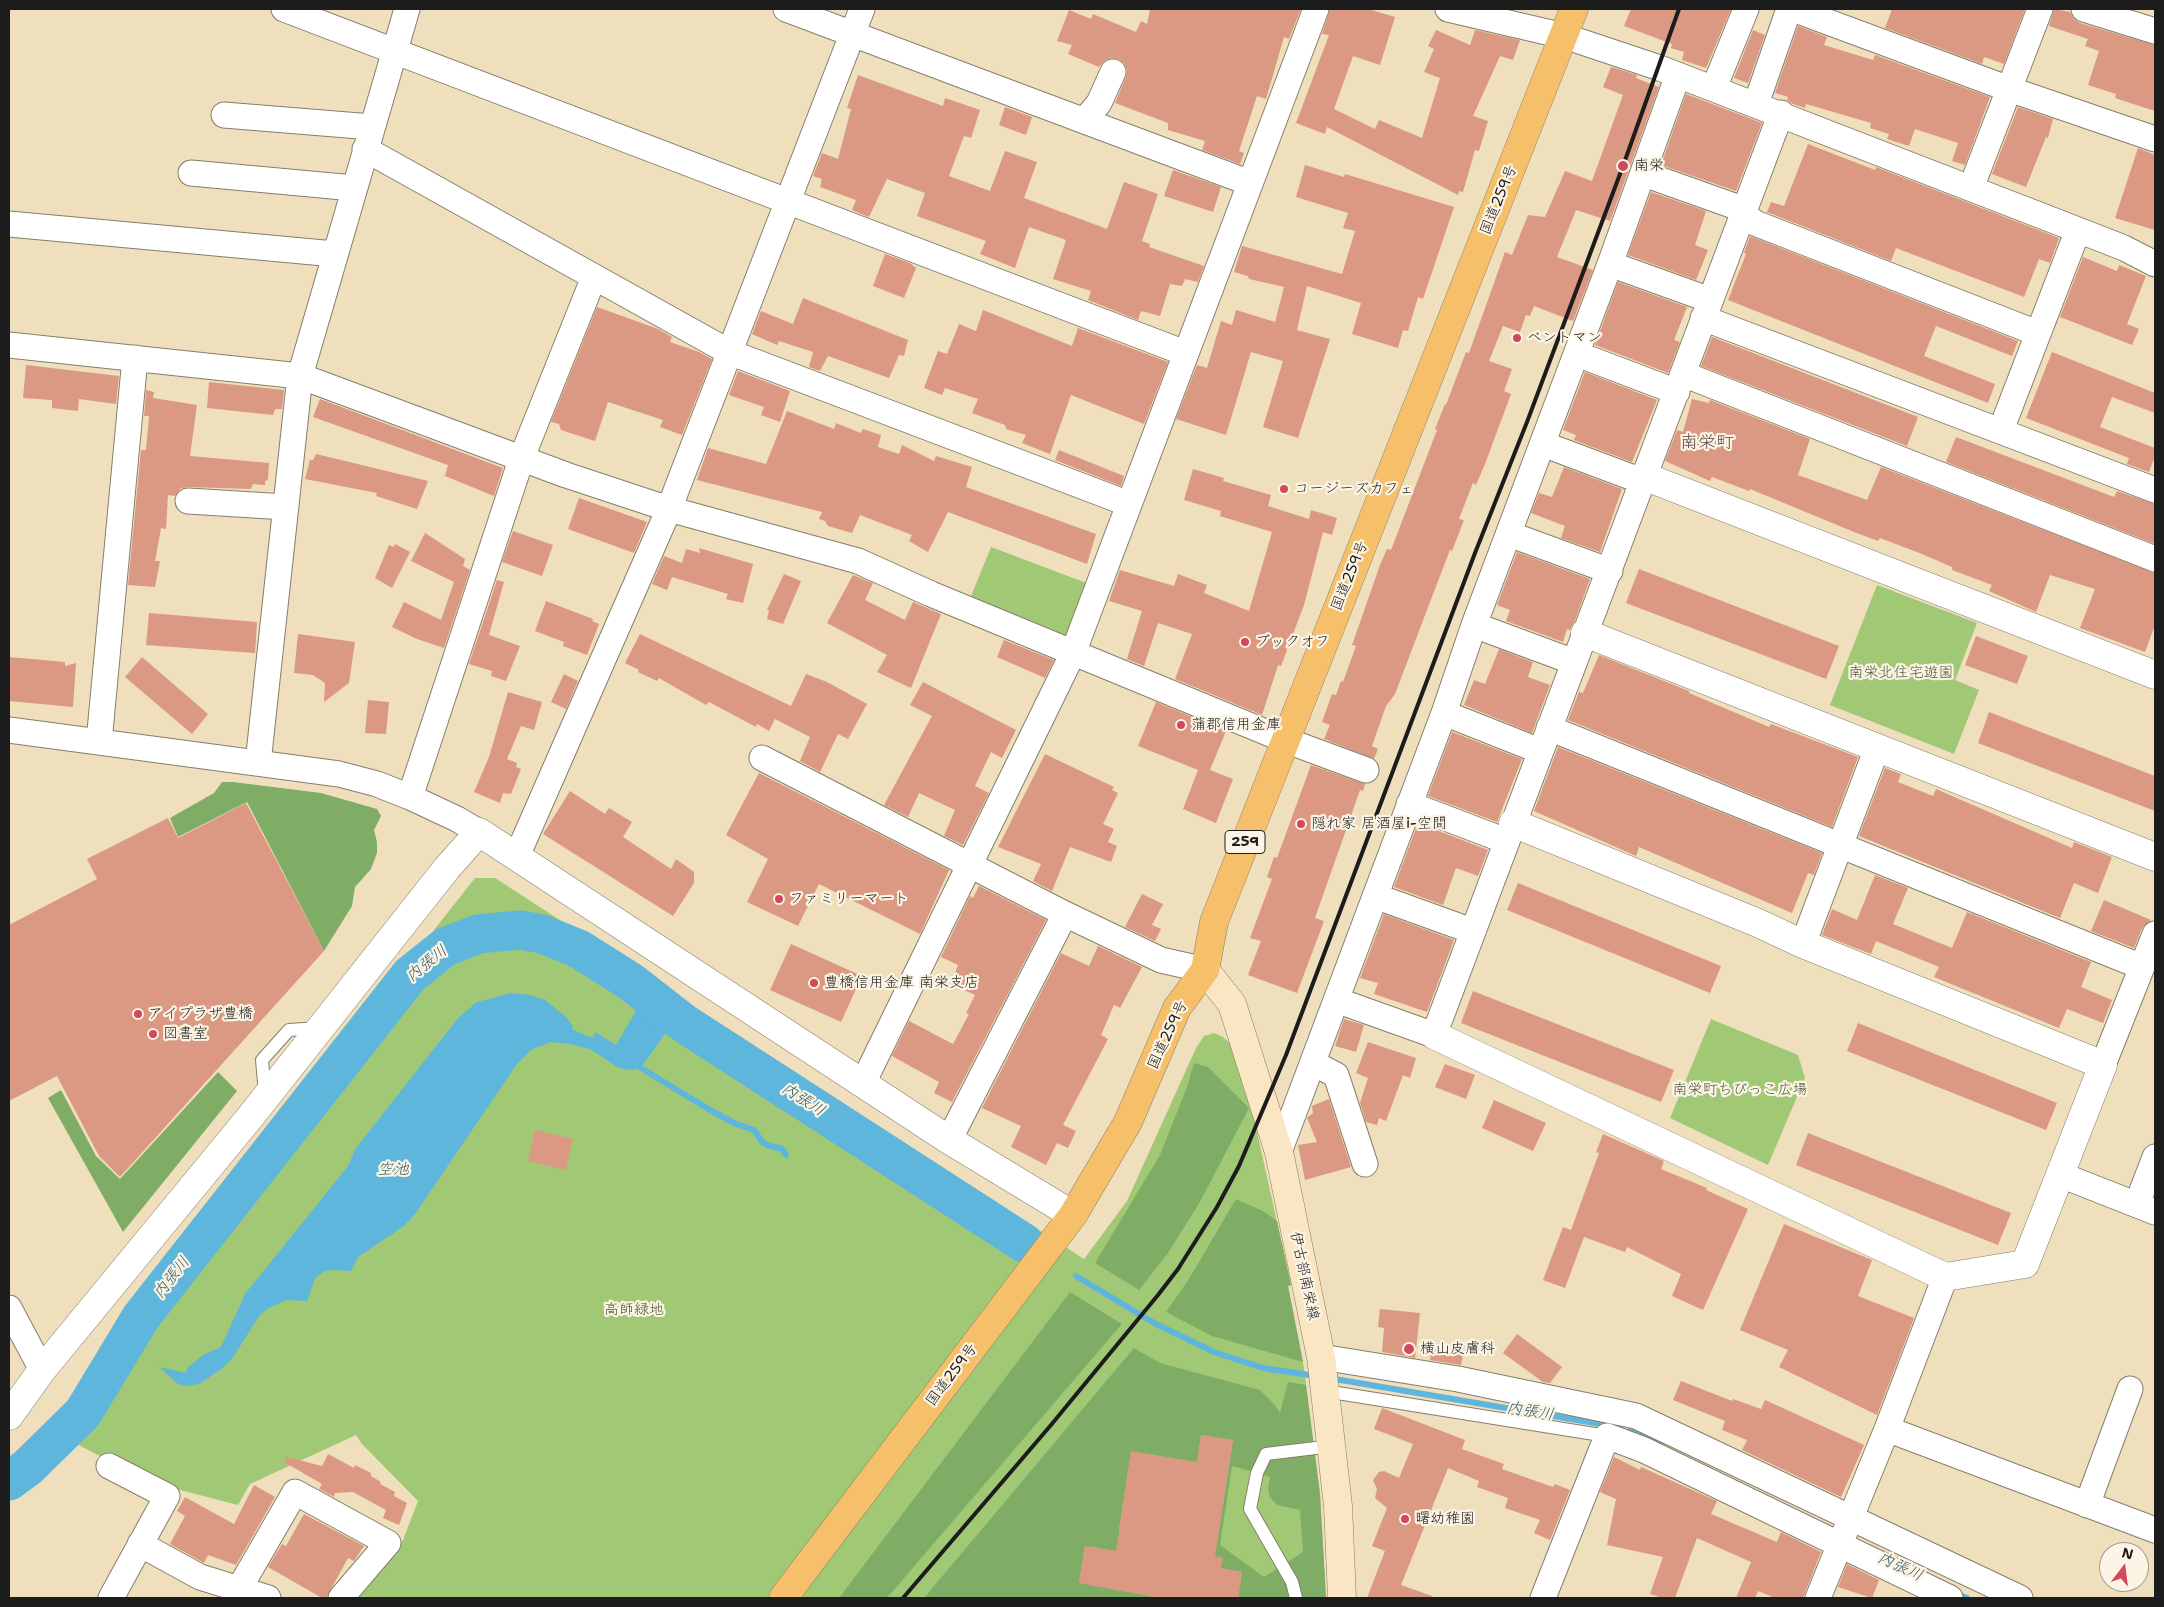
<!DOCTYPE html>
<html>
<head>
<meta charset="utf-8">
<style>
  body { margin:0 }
  #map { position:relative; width:2164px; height:1607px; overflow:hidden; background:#efdfbd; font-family:"Shantell Sans",sans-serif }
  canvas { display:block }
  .frame { position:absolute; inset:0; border:10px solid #1c1c1c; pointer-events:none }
  .north { position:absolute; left:2099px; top:1542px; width:50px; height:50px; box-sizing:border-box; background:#fcf5e5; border:1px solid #a29e95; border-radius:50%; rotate:15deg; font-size:14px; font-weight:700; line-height:20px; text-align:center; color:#1c1c1c }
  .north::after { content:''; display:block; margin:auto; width:18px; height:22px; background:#d1495b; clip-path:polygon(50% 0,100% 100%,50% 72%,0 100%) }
</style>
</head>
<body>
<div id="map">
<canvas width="2164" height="1607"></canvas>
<div class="frame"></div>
<div class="north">N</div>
</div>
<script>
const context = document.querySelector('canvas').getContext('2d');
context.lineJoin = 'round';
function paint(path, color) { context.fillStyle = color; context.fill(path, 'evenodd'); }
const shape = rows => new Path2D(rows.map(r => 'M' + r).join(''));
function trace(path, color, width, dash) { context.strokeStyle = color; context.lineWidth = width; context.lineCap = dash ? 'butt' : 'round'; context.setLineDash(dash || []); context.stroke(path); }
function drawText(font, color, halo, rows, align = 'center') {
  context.font = font + ' "Shantell Sans","Klee One",sans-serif'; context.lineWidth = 4.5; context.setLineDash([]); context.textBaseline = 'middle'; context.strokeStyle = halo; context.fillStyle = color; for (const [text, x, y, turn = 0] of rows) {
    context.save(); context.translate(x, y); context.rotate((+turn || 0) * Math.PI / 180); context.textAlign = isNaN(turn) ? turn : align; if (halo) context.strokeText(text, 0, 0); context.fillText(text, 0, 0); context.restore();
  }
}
paint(shape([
  [991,547,1089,584,1067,642,969,601],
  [1877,585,1977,623,1955,680,1979,690,1954,754,1830,705],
  [475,878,495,878,1084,1259,1127,1201,1196,1048,1204,1036,1214,1033,1223,1037,1231,1044,1247,1087,1291,1285,1288,1286,1304,1368,1320,1494,1326,1598,353,1598,403,1540,418,1501,362,1444,356,1435,250,1484,238,1505,180,1490,173,1495,77,1444,112,1387,139,1336,155,1314,136,1297,385,992],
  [1711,1019,1798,1055,1805,1078,1768,1165,1670,1118]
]), '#a1c975');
paint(shape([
  [222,782,233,782,321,793,377,809,381,816,374,830,377,842,377,853,371,869,355,887,352,906,324,951,247,802,178,837,170,818,214,793],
  [1194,1063,1208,1067,1249,1108,1200,1202,1168,1253,1139,1290,1095,1263,1160,1155,1187,1087],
  [218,1072,237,1091,123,1232,48,1098,61,1090,96,1156,120,1179],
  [1236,1199,1263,1211,1277,1221,1291,1285,1288,1286,1303,1362,1212,1336,1166,1312,1189,1279],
  [1070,1292,1122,1324,887,1598,839,1598],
  [1134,1348,1160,1363,1260,1390,1275,1405,1280,1413,1288,1382,1306,1385,1320,1494,1326,1598,1238,1598,1242,1572,1165,1560,1159,1598,924,1598],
  [1201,1435,1233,1440,1217,1544,1119,1529,1131,1452,1197,1462],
  [1232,1466,1270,1477,1268,1488,1270,1497,1277,1505,1300,1510,1303,1552,1264,1577,1220,1545],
  [1085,1546,1146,1556,1079,1582]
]), '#80ad66');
paint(shape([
  [511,993,531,995,545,1000,566,1017,572,1025,573,1030,593,1038,595,1032,616,1045,640,1004,669,1028,641,1068,630,1070,619,1068,590,1049,569,1044,551,1042,531,1050,517,1064,415,1214,404,1226,358,1257,351,1271,331,1270,323,1272,315,1279,307,1301,286,1300,267,1309,259,1316,232,1359,220,1370,199,1384,185,1386,178,1384,159,1367,186,1373,187,1368,203,1355,221,1347,245,1294,348,1166,356,1148,459,1017,477,1002]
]), '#5fb6dc');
trace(shape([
  [641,1068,710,1110,736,1124,754,1130,762,1142,767,1145,782,1149,786,1155],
  [1076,1276,1154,1323,1214,1352,1263,1368,1316,1376],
  [1329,1378,1612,1426],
  [1629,1431,1653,1439,1662,1447],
  [1955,1593,1967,1598]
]), '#5fb6dc', 6);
trace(shape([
  [9,1481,28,1467,83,1413,141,1317,410,975,445,947,478,934,520,930,542,934,579,949,631,982,685,1024,1024,1243]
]), '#5fb6dc', 39);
paint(shape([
  [1150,9,1301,9,1289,39,1284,37,1266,99,1257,96,1239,151,1244,153,1240,164,1202,150,1205,141,1168,130,1168,123,1115,103,1126,77,1127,70,1124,63,1118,59,1111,58,1104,61,1099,67,1068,54,1072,45,1057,41,1069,10,1091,19,1093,14,1136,32,1141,21,1147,24],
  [1330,9,1368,9,1395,17,1380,65,1353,56,1334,109,1375,129,1379,120,1422,138,1440,78,1424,72,1434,49,1428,46,1436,30,1470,45,1475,30,1520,40,1513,60,1500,56,1473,116,1488,121,1479,151,1475,150,1463,192,1459,191,1458,195,1327,127,1325,134,1296,123,1329,35,1322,34],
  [1631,9,1731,9,1706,68,1682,60,1684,52,1671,48,1672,44,1624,26],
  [1892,9,2025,9,2004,64,1984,57,1982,64,1885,28],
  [2054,9,2070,12,2074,19,2080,23,2155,45,2155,111,2115,98,2116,94,2088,85,2099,51,2085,46,2088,39,2049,26],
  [1798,26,1827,37,1824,45,1873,60,1875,55,1990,97,1965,165,1952,161,1958,143,1915,129,1909,146,1887,139,1889,134,1870,128,1871,123,1806,104,1805,108,1793,104,1787,100,1788,97,1775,93],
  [1753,30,1765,35,1748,83,1734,78],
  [1611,67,1637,75,1636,78,1659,87,1610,221,1576,210,1557,257,1593,270,1573,321,1534,306,1530,316,1526,315,1520,332,1503,326,1489,361,1512,369,1504,391,1511,394,1485,464,1476,485,1473,483,1459,519,1464,520,1452,551,1450,550,1438,581,1395,694,1386,706,1372,746,1378,749,1374,759,1324,739,1330,725,1322,722,1332,694,1336,695,1341,681,1343,682,1356,646,1352,645,1380,565,1387,549,1391,550,1437,430,1435,429,1445,404,1446,405,1466,352,1469,353,1505,252,1512,255,1528,215,1545,217,1565,171,1592,181,1623,95,1603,87],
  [858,75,943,106,945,98,980,110,971,138,964,136,949,176,990,191,1005,151,1037,162,1024,198,1107,229,1124,182,1158,194,1142,241,1150,244,1149,247,1204,266,1198,282,1185,279,1182,286,1170,284,1160,316,1141,311,1138,320,1088,300,1091,291,1053,279,1066,240,1029,227,1015,268,980,254,986,241,917,216,925,193,887,179,869,217,852,210,856,200,820,187,822,179,813,176,822,153,838,159,851,109,847,108],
  [1686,94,1762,123,1736,191,1661,165],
  [1005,107,1032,117,1026,135,999,125],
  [2018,107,2053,119,2048,138,2046,137,2026,187,1992,174],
  [1808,144,1875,170,1876,167,2059,238,2050,263,2039,259,2024,297,1896,248,1891,261,1767,212,1771,202,1784,206],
  [2138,148,2155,155,2155,230,2115,218],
  [1305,165,1344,177,1345,174,1454,207,1423,299,1418,297,1408,331,1403,330,1398,348,1352,334,1361,303,1307,286,1297,330,1330,339,1298,438,1263,427,1283,361,1251,352,1226,435,1176,419,1197,365,1207,368,1221,321,1232,325,1236,310,1275,322,1284,287,1249,279,1248,276,1234,272,1242,246,1342,274,1355,231,1343,228,1348,213,1296,197],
  [1173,170,1221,187,1213,212,1164,196],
  [1651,192,1706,211,1695,245,1708,250,1696,280,1628,255],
  [1750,236,2018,341,2012,356,1936,326,1924,356,1995,384,1988,403,1728,300,1746,254,1744,253],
  [885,254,910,263,916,268,904,298,873,286],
  [2083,257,2117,271,2119,265,2146,276,2127,324,2139,329,2132,345,2060,317],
  [1618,282,1687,307,1674,340,1680,342,1668,373,1595,345],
  [803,298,908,340,904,356,899,355,889,378,828,356,820,371,809,367,813,352,779,341,777,345,752,334,761,311,793,324],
  [597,307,658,329,672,337,670,342,699,352,712,359,682,435,660,427,663,420,608,402,595,441,561,430,559,424,551,422],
  [983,310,1072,346,1078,328,1168,362,1144,424,1071,395,1050,454,1022,443,1026,435,1006,429,1005,425,972,413,978,399,945,388,942,395,924,388,938,351,947,354,959,324,976,331],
  [1712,337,1918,417,1907,446,1701,366],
  [2052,352,2155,393,2155,413,2112,397,2100,427,2155,448,2155,456,2149,472,2127,464,2129,458,2026,418],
  [26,365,119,376,116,404,79,399,78,411,52,408,52,400,23,398],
  [738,371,790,391,780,422,761,415,764,407,729,395],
  [1585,372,1657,400,1632,462,1574,440,1576,435,1563,430],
  [209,382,284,390,282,409,275,409,273,415,207,408],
  [146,390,154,392,153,398,197,405,190,456,269,463,268,480,265,481,265,485,253,484,251,489,188,487,181,488,175,496,168,495,166,529,161,528,155,561,160,561,155,587,128,585,141,450,146,450,149,416,144,416],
  [320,399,503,468,494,496,445,476,448,465,313,417],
  [1692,399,1709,403,1710,400,1810,439,1798,475,1867,500,1881,467,2155,573,2155,625,2145,652,2080,628,2095,589,2050,575,2036,612,1989,591,1992,585,1952,570,1952,567,1922,554,1880,538,1878,541,1854,532,1750,489,1749,491,1712,477,1710,481,1665,461,1677,430,1683,432],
  [787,411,834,429,836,423,861,433,863,429,881,435,878,447,899,454,902,445,934,461,936,456,972,467,966,487,1096,534,1087,564,948,512,928,552,909,541,912,535,860,515,852,533,828,526,825,521,819,519,822,512,697,480,708,448,766,464],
  [1956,437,2114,497,2117,491,2155,504,2155,544,1946,462],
  [1059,450,1124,476,1121,486,1055,460],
  [316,454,428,481,417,509,376,496,377,493,305,479,310,460,313,460],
  [1564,467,1622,489,1600,552,1561,538,1565,526,1531,513,1539,493,1552,497],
  [1193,469,1224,478,1223,481,1271,495,1268,506,1309,519,1311,510,1337,518,1332,535,1323,532,1304,605,1281,666,1278,665,1262,715,1175,679,1192,634,1158,623,1144,666,1127,659,1142,611,1109,601,1120,570,1174,586,1178,574,1207,585,1204,593,1249,611,1272,532,1220,516,1221,511,1184,500],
  [579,498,647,522,634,553,568,529],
  [513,531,553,545,542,576,502,562],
  [425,533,465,559,463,566,470,570,444,648,417,639,392,627,404,602,441,620,454,582,411,561],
  [395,544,410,552,392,588,375,578,389,545,394,547],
  [699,548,753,564,743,603,726,599,728,594,672,577,667,590,652,584,664,556,682,563,686,549,700,553],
  [1517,552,1590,579,1574,623,1570,630,1567,629,1563,642,1506,621,1510,610,1497,605],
  [1639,569,1839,646,1826,679,1626,603],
  [784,574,801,581,783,624,767,619,769,610,767,610],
  [853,575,873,583,865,600,905,620,913,602,941,614,911,688,877,672,887,655,827,623],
  [497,580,504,582,489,635,520,646,506,681,491,676,492,671,469,664],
  [546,601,593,619,592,621,599,624,587,655,563,646,564,642,535,631],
  [149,613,257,622,255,653,146,645],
  [298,634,355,642,349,683,324,702,325,683,313,675,294,673],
  [640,634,791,706,806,674,827,682,867,704,848,739,838,734,820,772,800,761,810,737,775,719,769,731,757,724,756,727,709,702,706,705,659,678,657,681,638,672,639,670,625,663],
  [1976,636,2028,656,2017,684,1965,665],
  [1004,640,1054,660,1045,678,997,657],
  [1499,649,1533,662,1528,677,1550,685,1532,733,1464,705,1474,680,1485,684],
  [1599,655,1689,691,1689,693,1769,727,1771,724,1858,757,1832,827,1568,720,1579,692,1583,693],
  [9,657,65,662,65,666,76,663,73,707,9,701],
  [142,657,208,714,192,734,125,677],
  [564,674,578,681,566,709,551,702],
  [923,682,1016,730,1002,758,991,752,975,786,989,793,963,845,944,836,955,810,919,793,908,817,884,805,932,716,910,705],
  [508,692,542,702,534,730,521,726,507,759,517,763,516,767,521,769,511,794,503,793,500,803,474,792,489,757],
  [368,700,389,702,386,734,365,733],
  [1156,702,1226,731,1210,770,1233,779,1216,823,1183,809,1198,770,1138,746],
  [1989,712,2155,776,2155,811,1978,743],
  [1452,732,1522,759,1497,822,1428,796],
  [1558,747,1822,853,1814,875,1808,873,1792,913,1639,847,1636,856,1534,811],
  [1045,754,1114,787,1112,790,1118,793,1103,824,1114,829,1108,842,1117,846,1111,862,1070,847,1052,891,1033,881,1041,864,998,847],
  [1311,765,1365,784,1363,791,1360,790,1315,918,1324,921,1297,993,1248,975,1261,941,1250,938,1272,879,1267,877,1274,857,1277,858],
  [1885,768,1901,774,1898,782,1933,796,1936,789,2072,848,2074,842,2112,857,2098,893,2074,883,2060,918,1859,836],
  [759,773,949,870,920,934,819,884,798,926,747,902,768,859,726,835],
  [570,791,605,814,609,808,632,822,623,837,671,869,676,859,694,872,694,883,673,916,543,834],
  [246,803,324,951,120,1177,99,1156,57,1076,9,1101,9,925,97,879,87,859,168,818,178,838],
  [1418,823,1488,850,1478,876,1456,868,1443,905,1394,887],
  [1875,875,1908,888,1893,924,1952,948,1967,912,2091,962,2081,987,2112,1000,2103,1023,2067,1009,2059,1028,1934,977,1939,967,1876,941,1871,954,1822,935,1832,909,1857,920],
  [1518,883,1721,966,1710,993,1507,910],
  [979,886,1046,920,952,1102,934,1093,939,1082,892,1056,909,1021,953,1044,969,1014,966,1013,975,995,951,984,958,965,941,957,970,896,973,898],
  [1142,894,1163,904,1152,925,1161,929,1155,941,1125,927],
  [2104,900,2151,920,2142,928,2134,948,2091,931],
  [1384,914,1454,940,1427,1012,1374,994,1378,983,1360,978],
  [791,944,862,976,841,1022,770,990],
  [1098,946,1142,967,1120,1008,1114,1005,1101,1035,1108,1039,1063,1125,1076,1131,1068,1148,1057,1143,1046,1165,1011,1147,1021,1126,982,1108,1061,953,1089,966],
  [1473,991,1674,1070,1661,1102,1461,1023],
  [1344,1019,1364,1025,1356,1052,1335,1046],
  [1858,1023,2057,1103,2046,1130,1847,1051],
  [1368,1042,1416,1058,1410,1078,1403,1075,1386,1121,1379,1118,1377,1125,1366,1122,1360,1103,1368,1078,1356,1073],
  [1445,1064,1475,1075,1466,1099,1435,1087],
  [1329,1099,1351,1167,1305,1180,1298,1145,1317,1142,1307,1118,1313,1113,1312,1106],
  [1494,1100,1546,1123,1533,1151,1482,1128],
  [535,1130,573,1139,566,1170,528,1161],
  [1808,1133,2011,1213,1998,1245,1796,1165],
  [1603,1134,1664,1161,1661,1169,1707,1188,1706,1190,1748,1209,1703,1310,1672,1296,1681,1274,1627,1247,1625,1252,1584,1237,1565,1288,1543,1280,1563,1227,1571,1230,1599,1153,1596,1152],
  [1784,1224,1872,1260,1858,1296,1914,1318,1877,1415,1779,1367,1788,1350,1740,1330],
  [1380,1309,1420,1313,1415,1358,1382,1352,1384,1328,1378,1327],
  [1517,1334,1562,1367,1550,1383,1543,1382,1503,1353],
  [1432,1349,1463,1355,1461,1365,1430,1360],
  [1681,1381,1732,1401,1733,1399,1761,1409,1765,1400,1864,1445,1841,1497,1742,1450,1747,1440,1722,1430,1725,1421,1673,1400],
  [1382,1408,1465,1440,1462,1449,1504,1464,1502,1469,1553,1487,1555,1484,1570,1490,1550,1540,1534,1533,1540,1520,1505,1508,1508,1498,1477,1487,1479,1481,1448,1468,1401,1585,1432,1596,1432,1598,1367,1598,1385,1551,1372,1546,1387,1508,1375,1498,1377,1489,1373,1480,1379,1472,1384,1471,1399,1478,1413,1444,1374,1429],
  [1201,1435,1233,1440,1215,1556,1223,1558,1221,1568,1242,1572,1238,1598,1159,1598,1079,1583,1085,1546,1116,1551,1131,1451,1197,1462],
  [328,1454,354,1468,355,1465,371,1473,371,1476,381,1482,380,1484,395,1492,394,1496,407,1503,399,1525,383,1518,386,1510,353,1492,335,1493,334,1497,319,1489,322,1484,284,1462,287,1457,322,1466],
  [1614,1457,1640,1470,1641,1467,1717,1501,1711,1514,1777,1542,1781,1532,1821,1552,1803,1598,1775,1598,1758,1591,1755,1598,1736,1598,1751,1562,1697,1538,1675,1598,1663,1598,1650,1594,1663,1557,1607,1545,1616,1499,1600,1492],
  [254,1485,275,1497,236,1565,208,1555,204,1563,170,1544,185,1516,177,1511,185,1497,234,1524],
  [304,1514,364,1546,354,1561,348,1558,326,1598,322,1598,268,1567,282,1544,286,1546],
  [1847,1564,1879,1580,1872,1598,1838,1587]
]), '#db9882');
const service = shape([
  [265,1094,262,1060,289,1030,319,1028],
  [1325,1391,1607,1436],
  [1296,1598,1292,1582,1250,1509,1257,1473,1266,1454,1332,1446]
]);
const minor = shape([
  [284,9,1185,353],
  [786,9,1250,183],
  [1448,9,1564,36,1657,67,2078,230,2124,248,2155,264],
  [1793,9,2009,89,2155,139],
  [2084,9,2155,31],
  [1714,88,1746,9],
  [1756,104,1789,9],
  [224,115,372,127],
  [1084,121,1099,103,1113,72],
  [365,149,729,352,1129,504],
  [191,173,354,188],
  [1644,174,1734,206,1755,223,2037,333],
  [1971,188,2040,9],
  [9,224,335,254],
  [1610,264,1710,300],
  [1703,318,2155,490],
  [9,345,300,376,566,475,669,509,858,561,931,594,1285,740,1366,770],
  [1577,354,1677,392],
  [1683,374,2155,559],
  [2001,430,2078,230],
  [1543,444,1631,477,1646,477],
  [188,501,286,507],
  [1509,534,1610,571],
  [1474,625,1574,662],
  [1444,713,1540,751],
  [1549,728,2142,967],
  [9,730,339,774,377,784,410,797,457,819,479,832],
  [99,742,135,358],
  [762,758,1065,914,1161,960,1205,970],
  [258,763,300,376,407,9],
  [410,797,522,457,594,277],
  [1409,804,1506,841],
  [517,856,669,509,862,9],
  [1375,896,1472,931],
  [1803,944,1877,748],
  [1336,1000,1434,1035,1781,113],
  [1313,1063,1336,1075,1365,1164],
  [2103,1065,2155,934],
  [863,1083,1073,653,1316,9],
  [949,1140,1065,914],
  [1279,1152,1444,713,1474,625,1610,264,1678,75],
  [2061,1175,2155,1212],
  [2137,1204,2155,1157],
  [9,1308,42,1370],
  [1321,1357,1458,1379,1636,1416,2020,1598],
  [1887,1429,2155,1530],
  [109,1466,167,1496,111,1598],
  [2087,1505,2130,1389],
  [140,1544,200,1577,268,1598],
  [239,1589,295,1492,388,1543,341,1598],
  [1543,1598,1607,1436,1644,1450,1950,1598],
  [1818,1598,1887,1429,1945,1277]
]);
const tertiary = shape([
  [1646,477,2155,675],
  [1585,633,2155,857],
  [1434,1035,1945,1277,2025,1264,2103,1065,1803,944,1758,923,1513,823],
  [9,1416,42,1370,251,1116,447,868,479,832,949,1140,1073,1215]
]);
const secondary = shape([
  [1205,970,1232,1004,1279,1152,1321,1357,1338,1506,1342,1598]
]);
const trunk = shape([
  [783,1598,1073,1215,1128,1122,1177,1008,1205,970,1214,922,1574,9]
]);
trace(service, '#867e6c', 14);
trace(minor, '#867e6c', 27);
trace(tertiary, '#867e6c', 29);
trace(secondary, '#867e6c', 29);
trace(trunk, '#867e6c', 29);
trace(service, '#fff', 12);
trace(minor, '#fff', 25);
trace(tertiary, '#fff', 28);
trace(secondary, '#fbe6c4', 28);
trace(trunk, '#f6c06b', 28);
trace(shape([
  [903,1598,1051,1425,1158,1295,1178,1269,1217,1207,1239,1166,1286,1055,1475,553,1527,422,1623,166,1679,9]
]), '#1c1c1c', 4);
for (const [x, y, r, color] of [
  [1623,166,6,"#d1495b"],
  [1517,338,5,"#d1495b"],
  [1284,489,5,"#d1495b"],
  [1245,642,5,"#d1495b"],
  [1181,725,5,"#d1495b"],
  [1301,824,5,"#d1495b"],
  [779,899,5,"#d1495b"],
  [814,983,5,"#d1495b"],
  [138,1014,5,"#d1495b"],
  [153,1034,5,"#d1495b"],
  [1409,1349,6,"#d1495b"],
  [1405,1519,5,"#d1495b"]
]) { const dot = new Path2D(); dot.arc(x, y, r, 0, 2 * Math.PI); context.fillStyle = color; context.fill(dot); trace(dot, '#fcf5e5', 2); }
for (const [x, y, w] of [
  [1245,842,40]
]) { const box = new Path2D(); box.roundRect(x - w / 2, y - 11.5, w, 23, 4); context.fillStyle = '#fcf5e5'; context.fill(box); trace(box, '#1c1c1c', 1); }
drawText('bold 14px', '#1c1c1c', null, [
  ["259",1245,842]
]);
drawText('15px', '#1c1c1c', '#fcf5e5', [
  ["南栄",1634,166],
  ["ベントマン",1527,338],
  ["コージーズカフェ",1294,489],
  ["ブックオフ",1255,642],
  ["蒲郡信用金庫",1191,725],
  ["隠れ家 居酒屋i-空間",1311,824],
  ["ファミリーマート",789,899],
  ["豊橋信用金庫 南栄支店",824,983],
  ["アイプラザ豊橋",148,1014],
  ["図書室",163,1034],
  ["横山皮膚科",1420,1349],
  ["曙幼稚園",1415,1519]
], 'left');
drawText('15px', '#1c1c1c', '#fcf5e5', [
  ["国道259号",1499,200,-68],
  ["国道259号",1350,576,-68],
  ["国道259号",1168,1035,-65],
  ["伊古部南栄線",1304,1276,78],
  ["国道259号",952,1375,-53]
]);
drawText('15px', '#4b593b', '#fcf5e5', [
  ["南栄北住宅遊園",1901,673],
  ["南栄町ちびっこ広場",1740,1090],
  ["高師緑地",634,1310]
]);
drawText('italic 16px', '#375a69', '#fcf5e5', [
  ["内張川",427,964,-39],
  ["内張川",803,1100,33],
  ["空池",393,1170],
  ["内張川",172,1278,-52],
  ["内張川",1530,1412,9],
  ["内張川",1900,1567,25]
]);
drawText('18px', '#5f4740', '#fcf5e5', [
  ["南栄町",1707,443]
]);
</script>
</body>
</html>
